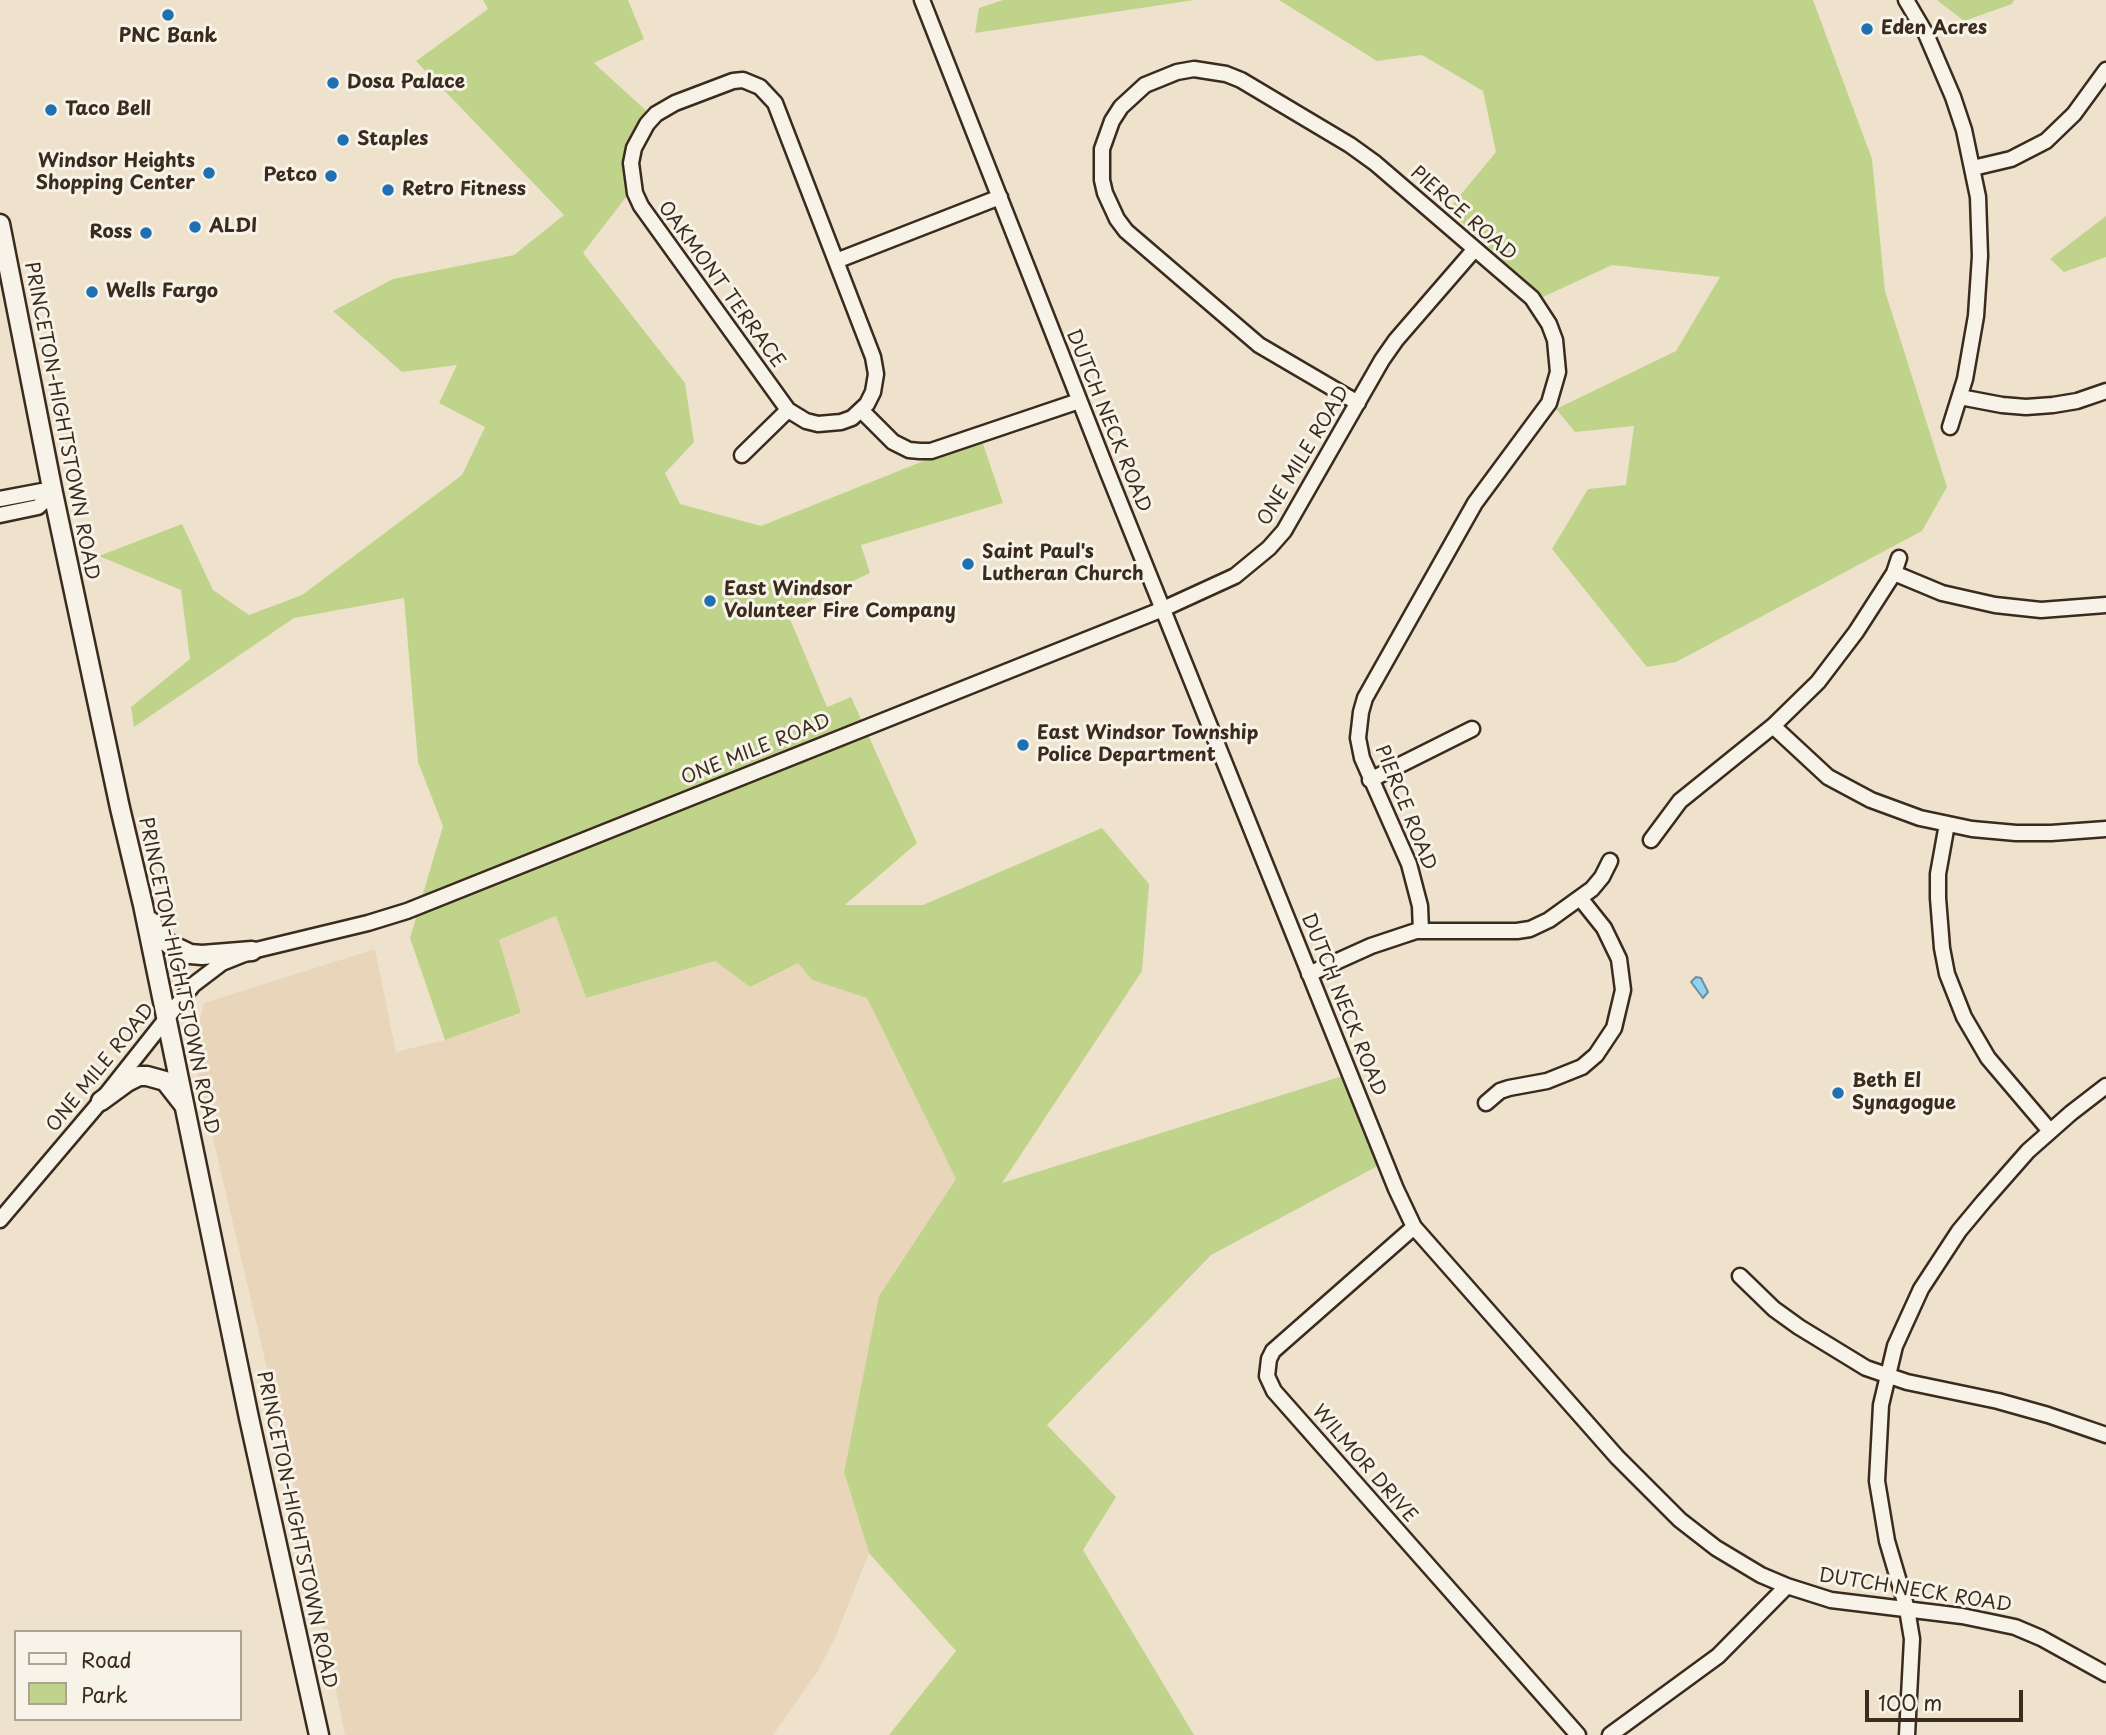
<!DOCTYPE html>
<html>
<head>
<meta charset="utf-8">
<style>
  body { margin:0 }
  #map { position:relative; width:2106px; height:1735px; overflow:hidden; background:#efe2cd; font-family:"Playpen Sans",sans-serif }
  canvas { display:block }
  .legend { position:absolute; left:14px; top:1630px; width:228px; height:91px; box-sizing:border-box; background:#f7f3e8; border:2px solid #aca397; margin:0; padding:9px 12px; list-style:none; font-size:21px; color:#3b2a1e }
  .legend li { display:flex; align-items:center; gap:14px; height:35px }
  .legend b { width:35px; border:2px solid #aca397 }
  .scale { position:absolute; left:1865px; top:1690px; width:158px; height:32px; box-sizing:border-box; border:4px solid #3b2a1e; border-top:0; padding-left:9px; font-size:21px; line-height:24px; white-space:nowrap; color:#3b2a1e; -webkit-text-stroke:5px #f7f3e8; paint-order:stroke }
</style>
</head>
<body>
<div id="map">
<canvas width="2106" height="1735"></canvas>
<ul class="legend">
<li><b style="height:9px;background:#f7f3e8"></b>Road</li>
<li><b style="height:19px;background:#bfd48a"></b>Park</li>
</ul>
<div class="scale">100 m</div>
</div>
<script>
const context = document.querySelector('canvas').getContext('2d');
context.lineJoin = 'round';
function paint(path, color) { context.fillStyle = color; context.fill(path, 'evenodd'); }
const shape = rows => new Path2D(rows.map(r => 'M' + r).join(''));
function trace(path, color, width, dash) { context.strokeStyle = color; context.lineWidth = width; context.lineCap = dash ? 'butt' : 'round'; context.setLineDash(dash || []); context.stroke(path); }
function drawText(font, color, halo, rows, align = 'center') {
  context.font = font + ' "Playpen Sans",sans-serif'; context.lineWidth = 6; context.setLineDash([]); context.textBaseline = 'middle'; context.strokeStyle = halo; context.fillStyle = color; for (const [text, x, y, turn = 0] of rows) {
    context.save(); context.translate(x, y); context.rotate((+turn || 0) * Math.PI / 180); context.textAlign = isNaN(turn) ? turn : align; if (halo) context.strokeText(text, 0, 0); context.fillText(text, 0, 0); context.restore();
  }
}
paint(shape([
  [556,916,586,998,715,961,750,987,798,963,812,980,867,998,956,1179,879,1297,844,1472,869,1553,835,1638,818,1671,773,1735,345,1735,292,1475,192,1049,204,1003,375,949,396,1052,445,1040,521,1014,499,940]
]), '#e9d6ba');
paint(shape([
  [483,0,628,0,644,39,594,63,653,117,633,188,583,253,685,383,694,442,665,473,680,504,761,526,981,438,1003,503,861,545,870,573,787,612,827,707,851,697,917,843,845,905,923,905,1102,828,1149,884,1142,971,1002,1183,1352,1073,1387,1161,1211,1255,1047,1425,1116,1497,1083,1550,1194,1735,889,1735,956,1651,869,1553,844,1472,879,1296,956,1179,867,998,812,980,798,963,750,987,715,961,586,998,556,916,499,940,521,1013,445,1040,410,938,443,826,418,762,404,598,294,618,134,727,131,707,190,659,181,590,99,556,182,524,213,590,249,615,302,595,462,475,485,427,439,403,457,365,402,372,333,311,393,279,514,255,564,215,416,61,488,9],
  [1003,0,1194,0,975,33,979,8],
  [1279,0,1813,0,1872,159,1885,291,1947,487,1922,531,1676,662,1647,667,1552,549,1588,489,1626,485,1634,426,1575,432,1556,409,1676,351,1720,277,1612,265,1543,297,1448,210,1496,152,1483,91,1422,55,1377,61],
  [1937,0,2014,0,2012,4,1964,21],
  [2106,216,2106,257,2064,272,2050,259]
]), '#bfd48a');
const water = shape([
  [1696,977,1701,978,1708,992,1703,998,1691,982,1696,977]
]);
paint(water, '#90d2f2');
trace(water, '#6e8f9d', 2);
const minor = shape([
  [922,0,1108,473,1396,1189,1414,1227,1617,1457,1680,1520,1716,1548,1761,1575,1787,1586,1831,1600,1962,1616,2015,1627,2041,1638,2106,1674],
  [1906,0,1926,34,1953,97,1964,130,1978,197,1980,256,1976,316,1965,379,1950,427],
  [743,80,760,87,775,103,873,357,876,374,873,392,867,404,852,418,841,422,818,424,806,421,788,410,641,206,635,193,631,163,634,148,647,124,656,114,675,103,733,81,743,80],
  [1973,168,2011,159,2046,141,2074,114,2106,70],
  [836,261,1000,197],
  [1960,397,2002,405,2026,407,2053,405,2077,401,2106,391],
  [1358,403,1259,345,1126,231,1117,219,1105,193,1102,180,1102,149,1112,121,1121,107,1145,85,1177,72,1194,69,1226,74,1241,80,1350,145,1375,163,1532,298,1549,324,1555,340,1558,372,1549,403,1475,503,1365,698,1361,712,1358,738,1362,758,1409,864,1420,906,1421,931],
  [861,410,893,442,909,450,920,451,931,451,1079,401],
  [742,455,788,410],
  [0,499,42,491,53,493],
  [0,515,38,507,53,493],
  [1894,573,1942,593,1995,605,2041,610,2106,605],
  [1773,726,1828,777,1871,800,1920,818,1972,829,2016,833,2051,833,2106,829],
  [1370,780,1472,729],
  [1947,824,1938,874,1938,898,1942,948,1947,974,1964,1017,1988,1058,2050,1131],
  [1651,840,1680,801,1773,726,1818,682,1856,632,1894,573,1899,558],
  [1309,974,1371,946,1416,931,1517,931,1530,929,1549,920,1592,889,1602,877,1610,861],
  [1486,1103,1500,1091,1509,1088,1547,1081,1582,1067,1596,1055,1614,1028,1623,990,1619,959,1604,928,1580,898],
  [0,1220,101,1101,193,985,222,963,252,951,368,923,407,911,1163,609,1235,576,1269,548,1284,531,1382,360,1396,340,1474,250],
  [1414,1227,1273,1351,1269,1359,1267,1376,1274,1391,1578,1735],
  [1740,1276,1774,1309,1799,1327,1866,1368,1907,1382,1998,1401,2048,1415,2106,1435],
  [1610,1735,1718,1656,1787,1586],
  [1907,1735,1912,1639,1907,1609,1887,1541,1877,1481,1881,1405,1895,1346,1921,1289,1959,1231,1984,1201,2028,1151,2071,1113,2106,1086]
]);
const major = shape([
  [0,224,53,493,120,808,143,905,249,1418,319,1735],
  [150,921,159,936,169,944,190,954,202,955,252,951],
  [101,1101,127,1082,139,1076,147,1076,165,1081,183,1104]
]);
trace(minor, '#3b2a1e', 19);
trace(major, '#3b2a1e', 23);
trace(minor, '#f7f3e8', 14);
trace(major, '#f7f3e8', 18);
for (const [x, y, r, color] of [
  [168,15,7,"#1f6fb2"],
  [1867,29,7,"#1f6fb2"],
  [333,83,7,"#1f6fb2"],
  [51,110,7,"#1f6fb2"],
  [343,140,7,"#1f6fb2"],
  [209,173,7,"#1f6fb2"],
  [331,176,7,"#1f6fb2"],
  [388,190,7,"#1f6fb2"],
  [195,227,7,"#1f6fb2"],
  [146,233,7,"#1f6fb2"],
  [92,292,7,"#1f6fb2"],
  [968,564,7,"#1f6fb2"],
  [710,601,7,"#1f6fb2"],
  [1023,745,7,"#1f6fb2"],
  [1838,1093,7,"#1f6fb2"]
]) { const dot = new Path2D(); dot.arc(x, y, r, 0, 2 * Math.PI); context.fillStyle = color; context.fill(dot); trace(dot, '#f7f3e8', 2.5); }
drawText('bold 19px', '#3b2a1e', '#f7f3e8', [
  ["Eden Acres",1881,29],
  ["PNC Bank",168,37,"center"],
  ["Dosa Palace",347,83],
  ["Taco Bell",65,110],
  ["Staples",357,140],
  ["Windsor Heights",195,162,"right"],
  ["Shopping Center",195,184,"right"],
  ["Petco",317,176,"right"],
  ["Retro Fitness",402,190],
  ["ALDI",209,227],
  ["Ross",132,233,"right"],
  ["Wells Fargo",106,292],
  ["Saint Paul's",982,553],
  ["Lutheran Church",982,575],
  ["East Windsor",724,590],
  ["Volunteer Fire Company",724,612],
  ["East Windsor Township",1037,734],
  ["Police Department",1037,756],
  ["Beth El",1852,1082],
  ["Synagogue",1852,1104]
], 'left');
drawText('19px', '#3b2a1e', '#f7f3e8', [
  ["PIERCE ROAD",1463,214,41],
  ["OAKMONT TERRACE",721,285,54],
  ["PRINCETON-HIGHTSTOWN ROAD",61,421,79],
  ["DUTCH NECK ROAD",1108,421,68],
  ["ONE MILE ROAD",1304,456,-59],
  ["ONE MILE ROAD",756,750,-22],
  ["PIERCE ROAD",1405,808,68],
  ["PRINCETON-HIGHTSTOWN ROAD",178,976,78],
  ["DUTCH NECK ROAD",1343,1005,68],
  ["ONE MILE ROAD",101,1068,-51],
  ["WILMOR DRIVE",1364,1464,49],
  ["PRINCETON-HIGHTSTOWN ROAD",296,1530,78],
  ["DUTCH NECK ROAD",1915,1591,9]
]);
</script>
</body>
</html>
